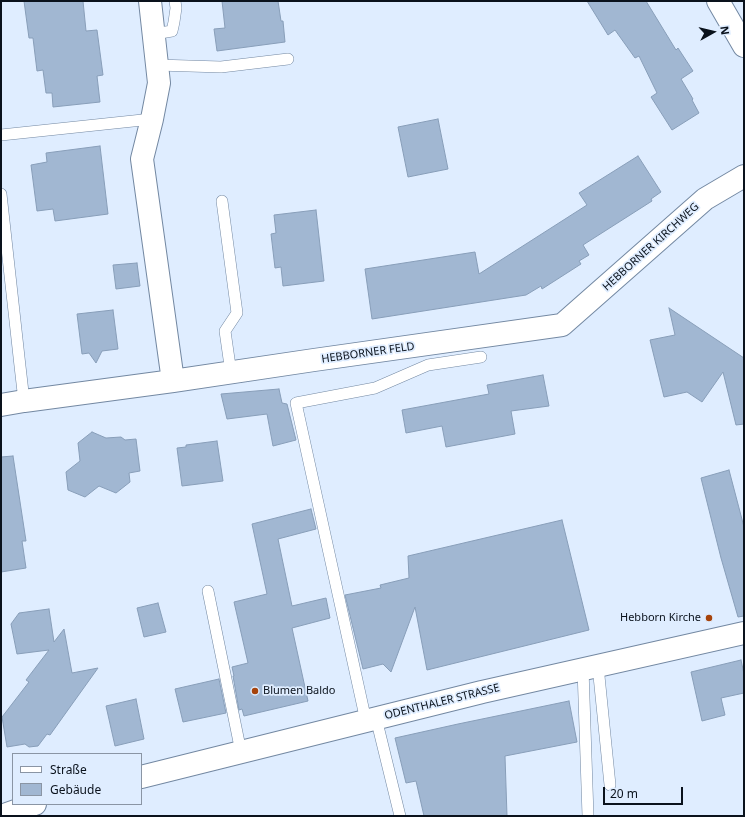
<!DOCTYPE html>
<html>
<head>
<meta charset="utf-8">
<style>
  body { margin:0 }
  #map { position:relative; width:745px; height:817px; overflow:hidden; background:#dfedff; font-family:"Noto Sans",sans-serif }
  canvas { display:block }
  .frame { position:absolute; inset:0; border:2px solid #0a121c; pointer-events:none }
  .legend { position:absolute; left:12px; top:753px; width:130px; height:52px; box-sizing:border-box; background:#dfedff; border:1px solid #8a95a4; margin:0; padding:5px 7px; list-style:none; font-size:12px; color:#0a121c }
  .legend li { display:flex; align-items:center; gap:8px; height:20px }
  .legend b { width:20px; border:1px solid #8a95a4 }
  .north { position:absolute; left:693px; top:12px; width:40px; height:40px; -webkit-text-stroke:3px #dfedff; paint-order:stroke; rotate:82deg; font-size:11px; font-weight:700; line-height:16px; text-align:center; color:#0a121c }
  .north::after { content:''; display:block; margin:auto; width:14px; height:18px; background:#0a121c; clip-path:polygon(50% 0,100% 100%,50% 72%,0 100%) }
  .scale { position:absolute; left:603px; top:787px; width:80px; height:18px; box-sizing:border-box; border:2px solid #0a121c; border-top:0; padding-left:5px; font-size:12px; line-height:14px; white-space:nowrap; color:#0a121c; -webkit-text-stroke:3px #dfedff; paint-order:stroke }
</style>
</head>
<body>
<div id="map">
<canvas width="745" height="817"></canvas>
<div class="frame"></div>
<ul class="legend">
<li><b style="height:5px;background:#fff"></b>Straße</li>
<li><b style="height:11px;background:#a1b7d2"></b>Gebäude</li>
</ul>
<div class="north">N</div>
<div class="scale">20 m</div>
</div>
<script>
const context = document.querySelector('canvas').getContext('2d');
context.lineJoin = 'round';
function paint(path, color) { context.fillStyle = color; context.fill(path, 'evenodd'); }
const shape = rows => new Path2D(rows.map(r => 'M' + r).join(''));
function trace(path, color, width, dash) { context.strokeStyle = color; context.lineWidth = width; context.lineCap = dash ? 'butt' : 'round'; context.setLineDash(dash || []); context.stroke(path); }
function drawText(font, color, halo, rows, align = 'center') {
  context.font = font + ' "Noto Sans",sans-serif'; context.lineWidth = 3.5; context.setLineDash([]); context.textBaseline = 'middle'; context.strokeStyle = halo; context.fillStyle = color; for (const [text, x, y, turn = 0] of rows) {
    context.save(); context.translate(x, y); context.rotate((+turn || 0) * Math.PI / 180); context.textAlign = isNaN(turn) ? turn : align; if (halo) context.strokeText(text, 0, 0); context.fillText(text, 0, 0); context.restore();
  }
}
const building = shape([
  [24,1,83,1,86,31,97,30,103,75,97,76,100,102,53,107,52,93,46,93,43,70,37,71,33,38,29,38,24,1],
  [222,1,278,1,281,21,283,21,285,42,217,51,214,29,225,28,222,1],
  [587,1,646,1,676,50,678,48,693,71,681,79,693,99,692,100,699,113,672,130,651,97,657,93,639,56,635,58,615,30,608,35,587,1],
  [438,119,448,169,408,177,398,127,438,119],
  [100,146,108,214,55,221,53,209,37,211,31,165,47,162,46,153,100,146],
  [638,156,661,192,651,199,652,201,583,245,589,255,579,261,581,264,542,289,541,286,526,295,372,319,365,269,475,252,479,274,587,205,579,193,638,156],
  [316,210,324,281,283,286,281,267,275,268,271,234,276,233,274,215,316,210],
  [137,263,140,286,116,289,113,265,137,263],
  [669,308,744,358,744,424,736,425,723,372,702,402,687,392,664,397,650,340,675,335,669,308],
  [113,310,118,349,102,351,96,363,89,353,82,354,77,314,113,310],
  [543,375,549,406,511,411,515,434,446,447,442,426,406,433,402,410,489,394,487,385,543,375],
  [279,389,282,403,287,404,296,440,273,446,267,414,227,419,221,394,279,389],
  [92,432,106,438,121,437,125,440,136,439,140,471,129,473,130,482,116,493,99,486,85,497,68,490,66,472,80,461,78,443,92,432],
  [217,441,223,481,182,486,177,448,186,447,186,445,217,441],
  [13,456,26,541,22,541,26,568,1,572,1,457,13,456],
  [729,470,744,527,744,616,738,617,721,558,701,478,729,470],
  [311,509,316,529,278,539,292,606,326,598,330,618,292,628,308,701,244,716,242,709,239,710,233,676,234,676,232,667,248,663,234,602,267,594,252,524,311,509],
  [562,520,589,630,427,670,415,607,391,672,383,664,363,669,345,595,381,588,380,585,409,578,408,556,562,520],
  [158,603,166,632,144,637,137,608,158,603],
  [49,609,54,642,64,629,72,673,98,668,50,735,47,734,38,746,29,747,25,744,7,747,2,717,29,682,26,680,49,650,17,654,11,624,19,613,49,609],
  [741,660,744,674,744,693,721,698,725,715,702,721,691,672,741,660],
  [219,679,226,713,183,722,175,689,219,679],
  [136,699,144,739,115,746,106,706,136,699],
  [569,701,577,742,505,756,507,816,424,816,416,781,406,783,395,738,458,724,569,701]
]);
paint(building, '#a1b7d2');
trace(building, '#889eb9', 1);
const lane = shape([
  [154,34,172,31,174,22,176,8,175,1],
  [157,65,221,67,288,59],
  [1,135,152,119],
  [1,194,20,366,24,401],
  [222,201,237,313,225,331,231,373],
  [208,591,241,752],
  [598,666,610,785],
  [583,669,588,816],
  [376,718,400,816],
  [366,721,296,403,375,388,428,365,481,357]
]);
const street = shape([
  [150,1,159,83,152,119,142,159,173,381],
  [718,1,744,46],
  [1,405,24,401,173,381,314,360,562,325,705,199,744,176]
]);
const secondary = shape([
  [141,777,482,692,744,633],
  [1,816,35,804]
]);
trace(lane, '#7388a2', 12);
trace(street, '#7388a2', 24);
trace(secondary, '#7388a2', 24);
trace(lane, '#fff', 11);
trace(street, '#fff', 22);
trace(secondary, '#fff', 22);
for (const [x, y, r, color] of [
  [709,618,4,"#a6430b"],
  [255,691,4,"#a6430b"]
]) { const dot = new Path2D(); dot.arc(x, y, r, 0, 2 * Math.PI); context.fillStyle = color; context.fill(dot); trace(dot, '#dfedff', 1.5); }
drawText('11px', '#0a121c', '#dfedff', [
  ["HEBBORNER KIRCHWEG",651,247,-42],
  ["HEBBORNER FELD",368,353,-8],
  ["ODENTHALER STRASSE",442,702,-14]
]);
drawText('11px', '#0a121c', '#dfedff', [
  ["Hebborn Kirche",701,618],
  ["Blumen Baldo",263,691,"left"]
], 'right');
</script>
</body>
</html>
